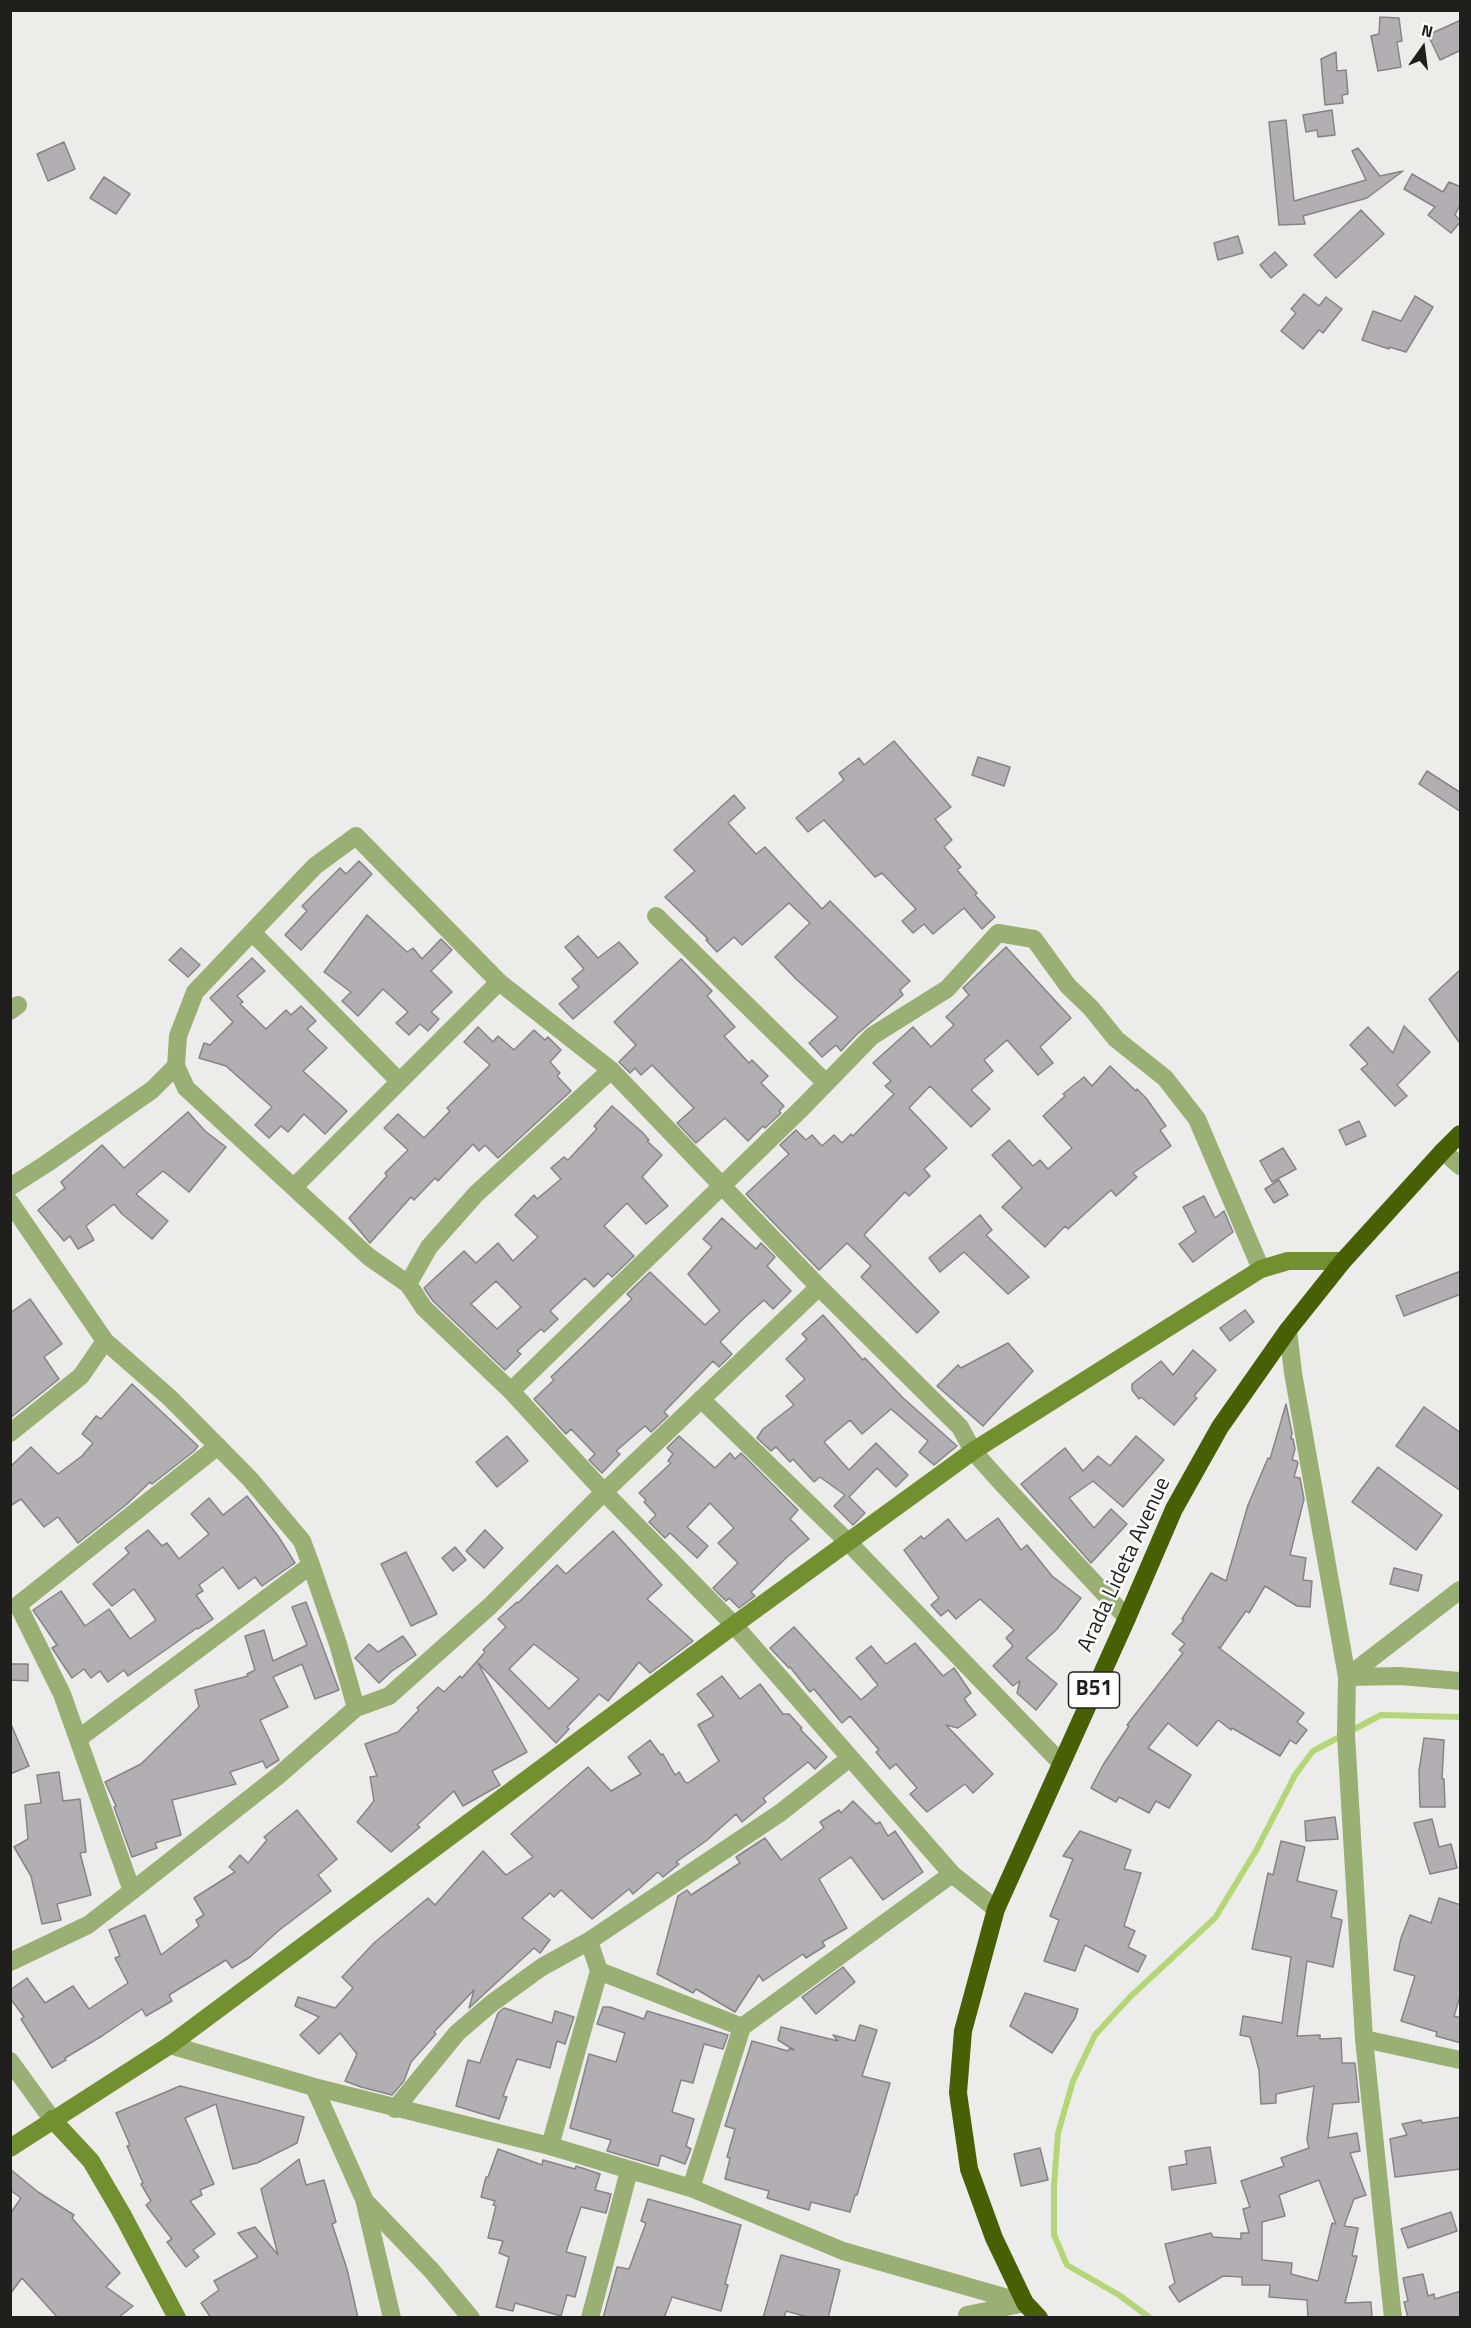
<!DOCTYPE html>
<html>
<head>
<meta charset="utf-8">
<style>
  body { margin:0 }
  #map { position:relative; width:1471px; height:2328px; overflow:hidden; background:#ecedea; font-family:"Titillium Web",sans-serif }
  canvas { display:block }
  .frame { position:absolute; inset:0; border:12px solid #1f1f1e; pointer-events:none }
  .north { position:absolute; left:1393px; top:18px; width:60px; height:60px; -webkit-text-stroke:4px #fff; paint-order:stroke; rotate:14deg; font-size:16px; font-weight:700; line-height:24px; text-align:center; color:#1f1f1e }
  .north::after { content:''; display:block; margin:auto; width:21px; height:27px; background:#1f1f1e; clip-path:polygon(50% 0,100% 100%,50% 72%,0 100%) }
</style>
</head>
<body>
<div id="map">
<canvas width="1471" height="2328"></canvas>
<div class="frame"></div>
<div class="north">N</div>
</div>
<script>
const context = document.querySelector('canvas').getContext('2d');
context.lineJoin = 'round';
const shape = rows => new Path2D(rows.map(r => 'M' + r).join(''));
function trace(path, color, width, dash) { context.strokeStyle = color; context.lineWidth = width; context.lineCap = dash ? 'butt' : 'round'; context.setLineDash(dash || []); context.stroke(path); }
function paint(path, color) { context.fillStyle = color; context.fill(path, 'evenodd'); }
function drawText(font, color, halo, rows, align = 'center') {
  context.font = font + ' "Titillium Web",sans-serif'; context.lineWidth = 5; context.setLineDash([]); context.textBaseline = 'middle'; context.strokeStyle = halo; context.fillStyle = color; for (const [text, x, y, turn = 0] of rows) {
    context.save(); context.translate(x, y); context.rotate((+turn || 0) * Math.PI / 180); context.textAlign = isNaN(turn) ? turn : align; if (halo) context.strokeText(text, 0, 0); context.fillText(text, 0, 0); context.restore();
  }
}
trace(shape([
  [1150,2318,1119,2295,1067,2265,1054,2235,1054,2186,1058,2133,1073,2081,1095,2035,1130,1997,1215,1918,1257,1849,1295,1775,1313,1751,1381,1715,1460,1717]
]), '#b4d677', 6);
const building = shape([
  [1380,17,1399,18,1402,41,1397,42,1401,67,1378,71,1371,36,1379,34,1380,17],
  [1461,20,1461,50,1440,60,1428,35,1461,20],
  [1336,52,1337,71,1346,70,1348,94,1342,95,1343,103,1325,105,1321,59,1336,52],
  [1332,110,1335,135,1318,137,1317,130,1306,132,1303,115,1332,110],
  [1286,120,1294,201,1366,180,1352,151,1358,148,1380,176,1403,171,1367,198,1303,216,1305,224,1279,225,1269,122,1286,120],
  [64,142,75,169,48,181,37,154,64,142],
  [1412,174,1443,192,1449,182,1461,187,1461,203,1455,215,1461,221,1451,233,1428,215,1435,207,1404,189,1412,174],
  [104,177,130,194,116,214,90,198,104,177],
  [1361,210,1384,234,1336,278,1314,255,1361,210],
  [1238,236,1243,253,1218,260,1214,243,1238,236],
  [1275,252,1287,265,1271,278,1260,265,1275,252],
  [1304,294,1319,306,1326,297,1342,309,1323,333,1319,330,1303,349,1281,331,1296,313,1291,309,1304,294],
  [1415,296,1433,307,1406,352,1389,347,1389,349,1362,340,1373,311,1401,321,1415,296],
  [894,741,951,807,935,819,952,840,944,847,961,867,957,870,977,893,975,895,995,917,982,929,964,908,933,934,924,924,913,933,902,921,916,909,882,873,875,877,824,820,808,832,796,818,844,780,839,773,859,758,864,765,894,741],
  [978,757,1010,767,1004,786,972,775,978,757],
  [1427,771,1461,793,1461,812,1419,784,1427,771],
  [734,795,745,808,728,823,756,854,765,847,822,909,830,901,910,981,900,990,903,995,856,1035,841,1051,836,1045,822,1057,809,1043,838,1017,796,979,775,957,810,923,789,903,742,945,734,937,717,952,706,940,708,939,665,897,695,871,674,850,734,795],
  [359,861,372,874,301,950,285,935,307,911,302,906,340,868,346,874,359,861],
  [367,915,407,952,413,948,422,959,441,939,452,950,431,971,452,992,431,1012,439,1019,428,1031,420,1024,409,1035,396,1023,408,1012,383,989,358,1016,342,1001,351,992,324,972,367,915],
  [578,936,598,958,619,942,638,963,573,1019,559,1004,579,987,572,979,584,969,565,947,578,936],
  [1006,947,1071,1018,1040,1047,1053,1063,1038,1075,1007,1040,984,1060,993,1071,971,1090,990,1109,971,1127,930,1086,909,1108,947,1148,924,1169,930,1176,909,1196,905,1192,864,1235,939,1312,917,1333,861,1277,871,1266,847,1243,819,1270,746,1194,789,1154,780,1145,796,1130,806,1140,812,1135,822,1146,834,1135,842,1143,851,1134,853,1136,894,1094,885,1086,891,1081,873,1063,913,1027,931,1047,954,1025,946,1017,969,995,963,988,1006,947],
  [181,948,200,965,188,977,169,960,181,948],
  [252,958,265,971,237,996,243,1002,240,1004,266,1029,286,1010,291,1015,301,1006,316,1021,307,1029,327,1048,303,1071,347,1111,325,1134,304,1114,288,1132,281,1126,269,1138,255,1125,272,1107,226,1066,199,1058,204,1043,210,1045,233,1022,210,998,252,958],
  [681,959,712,991,707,996,735,1027,724,1036,749,1063,752,1060,768,1076,761,1083,784,1106,779,1111,781,1113,765,1128,763,1126,748,1141,725,1118,696,1143,677,1123,694,1108,652,1065,641,1075,635,1068,630,1073,619,1062,636,1045,614,1022,681,959],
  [1461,969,1461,1045,1429,999,1461,969],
  [1404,1026,1430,1052,1397,1085,1407,1096,1395,1106,1361,1069,1368,1064,1350,1045,1368,1027,1393,1053,1404,1026],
  [478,1027,493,1042,498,1036,514,1050,534,1030,545,1040,548,1037,561,1050,550,1062,560,1073,557,1076,571,1091,498,1158,485,1145,479,1151,473,1144,438,1181,435,1178,414,1200,411,1197,370,1243,349,1218,387,1176,385,1173,408,1150,384,1128,398,1114,424,1138,450,1111,447,1108,490,1065,464,1042,478,1027],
  [1110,1066,1136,1091,1137,1089,1146,1098,1166,1126,1160,1130,1171,1146,1133,1173,1137,1177,1116,1196,1111,1190,1068,1229,1065,1226,1045,1247,1002,1207,1022,1188,992,1155,1009,1140,1033,1166,1040,1160,1048,1169,1072,1148,1043,1116,1065,1096,1063,1094,1084,1077,1092,1086,1110,1066],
  [612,1106,642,1132,649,1140,647,1141,662,1155,642,1177,668,1206,646,1224,627,1203,604,1226,634,1256,612,1277,608,1273,594,1287,585,1278,550,1311,558,1319,544,1332,541,1329,517,1351,521,1354,505,1370,433,1301,424,1288,464,1251,476,1263,498,1243,513,1261,538,1237,515,1215,534,1195,537,1199,561,1179,551,1168,564,1157,568,1160,597,1129,594,1126,612,1106],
  [496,1281,521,1307,497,1329,471,1304,496,1281],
  [188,1112,205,1131,226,1147,189,1192,163,1171,136,1194,168,1221,152,1239,122,1214,114,1204,86,1226,94,1240,78,1249,70,1236,64,1241,38,1210,65,1188,61,1182,102,1145,124,1168,188,1112],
  [1359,1121,1366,1136,1346,1145,1339,1130,1359,1121],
  [1283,1148,1296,1169,1272,1182,1260,1161,1283,1148],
  [1279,1180,1288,1195,1274,1203,1265,1189,1279,1180],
  [1204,1196,1215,1218,1224,1211,1233,1232,1193,1262,1179,1244,1196,1232,1183,1207,1204,1196],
  [980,1215,992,1230,986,1235,1029,1277,1008,1294,964,1252,940,1272,929,1258,980,1215],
  [722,1218,756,1249,761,1243,775,1257,767,1266,791,1291,773,1309,764,1300,744,1318,720,1342,732,1354,719,1367,713,1361,664,1412,668,1416,651,1432,645,1426,616,1451,620,1454,602,1473,589,1460,595,1454,571,1429,566,1434,534,1399,554,1380,551,1377,632,1299,627,1294,650,1272,705,1325,720,1311,688,1274,712,1247,703,1239,722,1218],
  [1461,1271,1461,1294,1404,1316,1396,1296,1461,1271],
  [30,1299,62,1344,44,1357,59,1379,10,1418,10,1313,30,1299],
  [1245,1310,1254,1322,1230,1341,1220,1328,1245,1310],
  [823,1315,863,1360,865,1358,902,1397,957,1446,934,1465,919,1452,928,1441,891,1409,862,1434,850,1420,824,1442,849,1470,876,1443,908,1475,896,1487,877,1468,849,1497,865,1513,853,1525,834,1506,845,1495,820,1477,814,1482,793,1459,790,1462,776,1447,771,1451,757,1438,763,1429,794,1405,786,1396,805,1379,786,1359,807,1339,802,1334,823,1315],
  [1008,1343,1033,1371,983,1426,937,1386,958,1365,961,1368,1008,1343],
  [1193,1350,1216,1370,1194,1396,1197,1398,1174,1425,1141,1397,1139,1399,1132,1390,1132,1384,1161,1361,1173,1375,1193,1350],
  [132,1384,198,1446,194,1451,152,1484,150,1482,127,1504,78,1543,58,1517,44,1527,21,1499,10,1506,10,1467,31,1447,58,1474,82,1456,93,1443,82,1434,96,1416,101,1419,132,1384],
  [1286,1404,1292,1433,1291,1439,1293,1439,1295,1449,1292,1460,1297,1461,1298,1463,1294,1477,1300,1478,1304,1499,1290,1555,1306,1558,1303,1580,1312,1581,1310,1607,1297,1606,1265,1586,1249,1613,1246,1611,1220,1648,1218,1647,1304,1713,1297,1722,1307,1730,1296,1744,1290,1740,1280,1756,1232,1728,1231,1730,1218,1720,1197,1746,1168,1723,1148,1748,1191,1775,1169,1808,1156,1801,1149,1813,1119,1797,1116,1802,1091,1788,1103,1765,1129,1726,1127,1725,1183,1653,1179,1650,1185,1644,1172,1634,1184,1620,1182,1619,1211,1573,1226,1581,1248,1505,1268,1458,1270,1459,1286,1404],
  [1424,1407,1461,1433,1461,1491,1396,1446,1424,1407],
  [507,1436,528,1461,497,1487,476,1462,507,1436],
  [679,1436,715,1468,730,1453,735,1459,741,1453,798,1510,790,1519,809,1539,787,1557,751,1592,755,1596,739,1608,729,1598,726,1601,713,1588,738,1563,718,1543,734,1528,710,1503,687,1527,708,1546,697,1558,670,1533,665,1538,649,1522,656,1515,644,1502,646,1500,639,1493,671,1463,668,1461,673,1454,667,1448,679,1436],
  [1136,1436,1164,1460,1123,1507,1093,1481,1069,1498,1094,1528,1111,1509,1127,1524,1091,1563,1021,1484,1065,1448,1083,1471,1098,1456,1110,1466,1136,1436],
  [1378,1467,1442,1515,1416,1550,1352,1502,1378,1467],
  [247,1496,278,1536,295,1563,262,1586,255,1577,239,1589,223,1567,199,1585,203,1591,196,1595,213,1619,198,1629,197,1628,128,1676,124,1670,108,1682,100,1671,91,1678,84,1669,72,1678,52,1648,57,1645,33,1610,61,1591,85,1626,109,1609,130,1639,156,1620,134,1589,112,1606,93,1584,129,1553,125,1548,148,1530,162,1546,167,1543,179,1559,209,1534,191,1514,209,1498,223,1515,247,1496],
  [998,1518,1021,1550,1027,1545,1052,1576,1081,1598,1057,1629,1026,1658,1057,1684,1036,1710,1017,1693,1020,1681,1013,1686,993,1666,1013,1646,1006,1638,1014,1630,980,1599,956,1619,948,1610,941,1616,931,1605,939,1598,904,1550,921,1536,924,1539,948,1519,966,1541,998,1518],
  [485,1530,503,1548,484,1568,466,1551,485,1530],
  [613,1531,662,1585,647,1599,693,1641,650,1673,639,1662,608,1701,599,1694,567,1727,569,1729,556,1743,478,1663,527,1752,492,1771,500,1785,463,1806,454,1791,417,1825,420,1827,391,1852,357,1822,374,1801,370,1777,377,1776,365,1744,398,1732,419,1710,417,1708,438,1687,444,1692,460,1676,462,1678,485,1652,483,1650,506,1627,498,1619,517,1602,518,1603,557,1565,566,1574,613,1531],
  [534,1644,579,1679,549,1709,509,1669,534,1644],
  [455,1547,466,1560,453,1571,442,1558,455,1547],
  [406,1552,437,1614,411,1626,381,1564,406,1552],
  [1394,1568,1422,1575,1418,1591,1390,1584,1394,1568],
  [306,1602,339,1690,315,1699,302,1664,273,1677,288,1707,260,1720,279,1760,266,1768,263,1761,230,1772,236,1784,172,1800,181,1835,155,1843,157,1848,132,1857,114,1807,116,1806,105,1782,141,1764,199,1707,195,1690,248,1676,247,1674,255,1670,245,1636,264,1630,273,1661,307,1645,292,1607,306,1602],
  [794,1627,861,1700,878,1685,856,1658,871,1646,886,1664,915,1643,943,1676,954,1668,971,1693,964,1699,976,1715,958,1728,946,1725,993,1774,973,1793,965,1784,927,1812,923,1808,910,1794,917,1788,896,1764,890,1769,876,1752,879,1750,850,1716,842,1723,814,1689,810,1692,790,1667,789,1668,770,1648,794,1627],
  [403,1636,416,1655,392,1671,379,1683,355,1658,369,1644,378,1652,403,1636],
  [10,1664,28,1664,28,1681,10,1680,10,1664],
  [722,1676,740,1699,760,1684,783,1714,789,1714,802,1728,800,1729,827,1757,815,1769,808,1762,763,1798,766,1802,742,1822,736,1814,706,1841,676,1862,679,1864,663,1877,658,1872,633,1894,629,1889,592,1919,561,1890,554,1897,550,1893,522,1918,550,1940,540,1953,534,1948,469,2008,474,1990,434,2032,436,2034,411,2062,404,2081,392,2095,361,2087,345,2081,357,2054,340,2033,319,2054,300,2035,319,2017,295,2006,298,1997,335,2008,353,1988,342,1977,374,1943,428,1898,435,1905,483,1851,506,1875,533,1857,511,1834,588,1767,611,1791,641,1774,628,1757,650,1740,661,1755,663,1754,675,1775,679,1772,685,1782,688,1783,719,1761,698,1725,714,1716,697,1694,722,1676],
  [10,1722,29,1766,10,1774,10,1722],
  [1424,1738,1444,1740,1442,1779,1444,1779,1445,1807,1420,1807,1419,1771,1424,1738],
  [59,1772,63,1801,80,1799,86,1852,80,1853,91,1895,57,1904,61,1920,42,1924,31,1876,14,1847,28,1839,25,1805,41,1803,37,1775,59,1772],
  [853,1801,876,1824,880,1822,888,1836,895,1831,923,1872,883,1900,851,1857,819,1879,847,1928,822,1942,825,1946,806,1958,803,1954,763,1981,759,1975,735,2012,696,1989,693,1993,657,1974,678,1896,687,1890,691,1895,740,1863,736,1857,765,1838,781,1860,824,1828,820,1822,839,1810,841,1813,853,1801],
  [297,1810,337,1859,318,1875,331,1891,278,1931,250,1957,232,1968,226,1960,169,1995,172,2001,146,2016,142,2009,102,2036,65,2058,66,2060,52,2068,21,2019,24,2017,10,1998,10,1990,27,1978,45,2003,73,1986,89,2009,128,1983,115,1958,120,1956,109,1930,145,1915,161,1955,199,1926,196,1920,204,1915,194,1898,235,1872,229,1867,240,1855,248,1863,267,1840,264,1837,297,1810],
  [1335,1817,1338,1839,1306,1841,1305,1821,1335,1817],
  [1432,1819,1439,1847,1451,1844,1457,1868,1430,1874,1414,1823,1432,1819],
  [1080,1831,1131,1850,1124,1869,1141,1873,1124,1926,1135,1931,1128,1947,1146,1956,1138,1972,1085,1945,1075,1971,1044,1961,1059,1920,1050,1916,1073,1859,1063,1856,1080,1831],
  [1281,1841,1305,1847,1297,1881,1337,1891,1331,1917,1342,1920,1333,1967,1307,1961,1297,2036,1320,2035,1320,2039,1341,2038,1342,2063,1355,2063,1359,2102,1333,2104,1328,2138,1357,2133,1360,2151,1350,2153,1366,2195,1354,2199,1344,2226,1358,2228,1352,2256,1357,2256,1345,2303,1371,2302,1372,2318,1308,2318,1307,2300,1269,2297,1270,2285,1242,2285,1242,2277,1223,2276,1179,2302,1169,2287,1175,2283,1165,2244,1211,2233,1213,2237,1241,2239,1241,2233,1249,2233,1243,2209,1250,2207,1241,2181,1284,2166,1281,2158,1309,2148,1307,2139,1314,2086,1276,2094,1276,2103,1261,2104,1259,2070,1250,2037,1240,2035,1243,2016,1282,2023,1291,1957,1252,1949,1268,1873,1273,1875,1281,1841],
  [1319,2180,1336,2224,1332,2223,1318,2281,1291,2274,1292,2263,1262,2260,1262,2222,1285,2216,1279,2195,1319,2180],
  [1439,1898,1461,1905,1461,1993,1454,2016,1461,2018,1461,2043,1436,2036,1437,2032,1401,2021,1415,1976,1394,1970,1401,1938,1410,1915,1431,1923,1439,1898],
  [843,1967,855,1982,816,2014,802,1997,843,1967],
  [1025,1993,1078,2009,1075,2018,1052,2053,1010,2026,1025,1993],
  [603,2007,610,2007,644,2019,647,2011,728,2035,723,2049,704,2044,693,2083,681,2080,672,2112,694,2119,686,2146,691,2149,685,2164,661,2155,658,2166,607,2151,611,2140,570,2128,589,2054,616,2062,625,2033,597,2024,603,2007],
  [504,2008,552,2023,555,2011,574,2017,565,2044,557,2041,550,2068,517,2059,503,2096,507,2097,499,2119,456,2106,468,2060,480,2063,498,2013,504,2008],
  [860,2025,877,2030,862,2076,890,2083,857,2195,855,2195,850,2212,811,2202,809,2210,767,2198,769,2191,725,2179,730,2158,727,2157,735,2129,725,2126,752,2041,788,2051,789,2049,794,2050,778,2040,781,2027,838,2041,833,2035,855,2041,860,2025],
  [180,2086,304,2117,297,2143,257,2163,233,2169,216,2104,185,2118,214,2184,200,2190,202,2195,190,2201,215,2234,193,2250,199,2257,186,2267,167,2242,172,2239,146,2205,151,2201,141,2184,143,2183,127,2146,130,2145,116,2113,180,2086],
  [1461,2117,1461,2169,1395,2177,1390,2139,1407,2135,1402,2124,1421,2120,1422,2123,1461,2117],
  [1210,2147,1216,2183,1172,2190,1169,2167,1187,2164,1185,2151,1210,2147],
  [1040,2148,1048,2180,1021,2186,1014,2154,1040,2148],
  [498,2149,542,2165,543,2160,575,2169,576,2166,600,2174,595,2190,611,2194,606,2213,581,2207,566,2252,586,2257,575,2297,567,2295,561,2316,515,2303,513,2311,496,2307,509,2257,499,2253,503,2241,488,2238,496,2206,493,2205,495,2201,481,2197,486,2177,488,2177,498,2149],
  [299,2159,306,2185,324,2180,336,2222,332,2224,347,2269,358,2318,211,2318,201,2303,219,2290,214,2281,258,2257,238,2233,255,2227,278,2255,261,2189,299,2159],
  [10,2169,38,2192,74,2215,72,2218,120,2273,106,2287,133,2306,118,2318,58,2318,22,2278,10,2294,10,2214,21,2198,10,2190,10,2169],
  [648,2199,741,2225,725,2284,728,2285,721,2311,672,2297,664,2318,603,2318,617,2267,629,2269,646,2223,641,2221,648,2199],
  [1451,2212,1457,2231,1408,2248,1401,2229,1451,2212],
  [781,2255,840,2270,828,2318,811,2318,786,2311,784,2318,763,2318,781,2255],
  [1423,2274,1428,2296,1434,2294,1435,2299,1461,2291,1461,2318,1408,2318,1404,2302,1408,2301,1403,2278,1423,2274]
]);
paint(building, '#b1afb2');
trace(building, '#868486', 1.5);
trace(shape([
  [656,916,826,1083],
  [252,932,399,1081],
  [10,1011,18,1005],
  [611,1070,499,982,356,836,315,866,195,992,178,1036,176,1066,186,1088,369,1257,408,1284,424,1308,511,1391,604,1492,734,1625,952,1874,996,1909],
  [1443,1151,1460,1166],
  [10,1187,46,1164,152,1090,176,1066],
  [294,1187,499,982],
  [10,1202,105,1341,170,1398,250,1479,302,1541,311,1565],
  [408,1284,429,1247,476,1194,611,1070,819,1287,960,1427,973,1451,998,1479,1127,1618],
  [1288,1330,1293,1373,1347,1677,1346,1735,1364,2039,1393,2318],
  [511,1391,803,1107,872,1036,947,989,998,933,1034,939,1068,986,1091,1008,1116,1039,1165,1078,1197,1119,1261,1269],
  [701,1399,848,1542,1061,1763],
  [10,1433,81,1376,105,1341],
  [1460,1590,1347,1677,1400,1676,1460,1681],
  [78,1739,311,1565,338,1644,356,1708],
  [132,1891,278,1776,356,1708,389,1696,490,1606,604,1492,819,1287],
  [10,1962,88,1925,132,1891,62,1694,18,1605,218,1446],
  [599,1971,742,2027],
  [1364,2039,1460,2060],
  [170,2045,314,2087,550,2146,691,2188,843,2251,1025,2303],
  [10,2061,52,2119],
  [314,2087,364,2199,392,2318],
  [395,2109,457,2033,492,2003,542,1967,589,1941,780,1813,850,1758],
  [550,2146,599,1971,589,1941],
  [691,2188,742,2027,952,1874],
  [365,2201,432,2271,471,2318],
  [590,2318,629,2171],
  [967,2318,967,2315,1020,2304]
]), '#99af74', 18);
trace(shape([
  [52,2119,91,2161,122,2214,177,2318],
  [10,2148,170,2045,734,1625,973,1451,1261,1269,1288,1261,1343,1261]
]), '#729030', 18);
trace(shape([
  [1039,2318,1025,2303,994,2238,969,2169,958,2093,963,2031,996,1909,1127,1618,1174,1509,1220,1427,1288,1330,1343,1261,1443,1151,1460,1134]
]), '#486003', 18);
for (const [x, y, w] of [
  [1094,1690,51]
]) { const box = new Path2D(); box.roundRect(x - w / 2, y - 18, w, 36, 4.5); context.fillStyle = '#fff'; context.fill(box); trace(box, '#1f1f1e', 1.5); }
drawText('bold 21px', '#1f1f1e', null, [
  ["B51",1094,1690]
]);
drawText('22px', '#1f1f1e', '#fff', [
  ["Arada Lideta Avenue",1125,1565,-65]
]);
</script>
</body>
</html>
